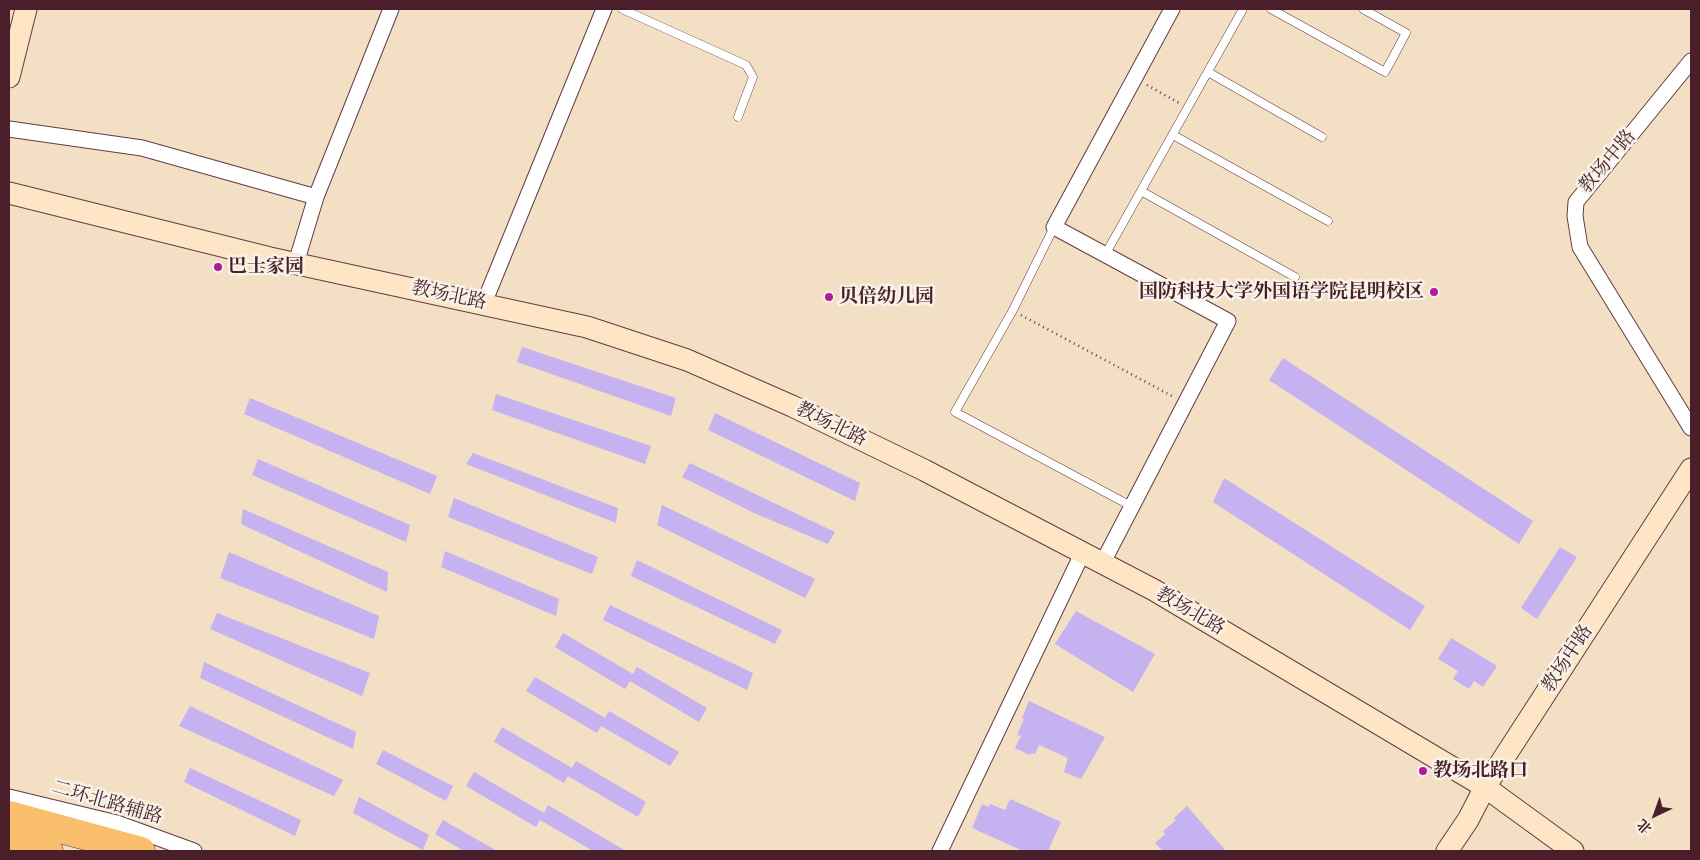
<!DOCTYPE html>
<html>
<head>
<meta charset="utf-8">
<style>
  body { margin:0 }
  #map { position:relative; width:1700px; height:860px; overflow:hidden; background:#f3dfc3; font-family:Alegreya,"Noto Serif SC",serif }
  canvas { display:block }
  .frame { position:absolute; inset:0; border:10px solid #4a1f2b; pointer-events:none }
  .north { position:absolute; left:1630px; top:790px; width:50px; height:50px; -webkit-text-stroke:4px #f7f3e8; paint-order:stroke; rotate:222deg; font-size:14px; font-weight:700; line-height:20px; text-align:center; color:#4a1f2b }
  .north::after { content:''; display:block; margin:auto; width:18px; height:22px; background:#4a1f2b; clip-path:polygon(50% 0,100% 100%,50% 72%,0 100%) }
</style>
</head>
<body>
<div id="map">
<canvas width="1700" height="860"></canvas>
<div class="frame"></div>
<div class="north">北</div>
</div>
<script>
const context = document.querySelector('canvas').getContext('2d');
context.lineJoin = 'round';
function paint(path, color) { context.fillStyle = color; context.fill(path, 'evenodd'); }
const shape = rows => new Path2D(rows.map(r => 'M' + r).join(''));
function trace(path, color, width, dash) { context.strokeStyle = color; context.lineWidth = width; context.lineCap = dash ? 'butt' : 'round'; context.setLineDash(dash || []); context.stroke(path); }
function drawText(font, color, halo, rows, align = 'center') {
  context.font = font + ' Alegreya,"Noto Serif SC",serif'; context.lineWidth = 5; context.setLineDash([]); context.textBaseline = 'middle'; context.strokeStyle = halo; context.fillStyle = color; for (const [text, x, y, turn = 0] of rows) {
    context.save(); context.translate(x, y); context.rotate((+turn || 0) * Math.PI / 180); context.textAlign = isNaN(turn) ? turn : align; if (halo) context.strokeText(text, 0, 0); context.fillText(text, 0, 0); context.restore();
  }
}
paint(shape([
  [522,347,676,398,671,416,517,362],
  [1283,358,1533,521,1519,544,1269,380],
  [496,394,651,446,645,464,492,410],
  [250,398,437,476,430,494,244,414],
  [715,413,860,483,855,501,708,430],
  [473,453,618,508,616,523,466,464],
  [258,459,410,525,406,542,252,475],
  [690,463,835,532,828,544,754,513,682,477],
  [1224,478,1425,606,1410,630,1213,502],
  [454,498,598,557,592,574,448,517],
  [662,505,815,579,805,598,657,525],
  [243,509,388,572,387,592,241,524],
  [1560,547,1577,557,1537,619,1521,608],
  [445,551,559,599,556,616,441,567],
  [229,552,379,616,374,639,220,578],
  [637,560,782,630,775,644,631,576],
  [610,605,753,673,747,690,603,620],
  [1076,611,1155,654,1133,692,1055,644],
  [217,613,370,673,362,696,210,629],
  [563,633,633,674,637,667,707,708,699,722,630,681,625,689,555,647],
  [1451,638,1497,666,1483,687,1474,681,1469,689,1453,679,1458,671,1438,659],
  [204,662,356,732,353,749,200,678],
  [535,677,605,718,609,711,679,752,670,766,601,726,597,733,526,691],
  [1029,701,1105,737,1081,779,1064,772,1068,758,1039,745,1035,754,1031,753,1030,755,1015,748,1021,736,1017,735,1024,719,1022,718],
  [190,706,343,780,334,796,179,726],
  [502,727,572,768,576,761,646,802,638,817,568,776,564,783,494,742],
  [383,750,453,786,446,801,376,764],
  [190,768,301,820,295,836,184,782],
  [474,772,544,813,548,805,626,851,593,851,540,820,536,827,466,786],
  [359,797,429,835,423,850,353,813],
  [1010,799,1061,822,1048,851,1023,851,972,828,982,804,989,807,990,804,1005,810],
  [1187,806,1226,851,1163,851,1155,843,1165,834,1163,831,1176,820,1174,818],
  [443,820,497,851,464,851,435,834]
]), '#c6b2f0');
const lane = shape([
  [622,9,746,65,753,77,738,117],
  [1271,9,1385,72,1406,33,1363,9],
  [1208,72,1322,137],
  [1173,135,1328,221],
  [1141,191,1295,277],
  [1054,227,1013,310,955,412,1131,506],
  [1105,255,1243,9]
]);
const street = shape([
  [1691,61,1576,202,1575,216,1580,247,1691,428],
  [9,129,142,148,316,197],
  [296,263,316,197,391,9],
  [484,303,604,9],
  [1102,564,1228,321,1054,227,1172,9],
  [9,797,117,823,194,851],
  [940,851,1082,554]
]);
const secondary = shape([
  [9,77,26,9],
  [9,193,270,258,587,327,687,360,792,406,924,470,1154,590,1485,787,1573,851],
  [1447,851,1468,820,1485,787,1691,469]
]);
const highway = shape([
  [9,815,141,851],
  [9,841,49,851]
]);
trace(lane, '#633c42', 9);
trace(street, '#633c42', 17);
trace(secondary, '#633c42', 23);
trace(highway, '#633c42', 29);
trace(shape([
  [1147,85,1179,103],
  [1021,315,1172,396]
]), '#633c42', 2.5, [1, 4]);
trace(lane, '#fff', 8);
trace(street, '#fff', 15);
trace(secondary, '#fde5c5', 21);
trace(highway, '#f9bf6d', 28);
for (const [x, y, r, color] of [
  [218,267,5,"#b5179e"],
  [1434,292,5,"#b5179e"],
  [829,297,5,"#b5179e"],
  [1423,771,5,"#b5179e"]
]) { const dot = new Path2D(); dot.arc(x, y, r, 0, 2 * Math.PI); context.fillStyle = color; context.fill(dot); trace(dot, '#f7f3e8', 2); }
drawText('19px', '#4a1f2b', '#f7f3e8', [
  ["教场中路",1608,162,-50],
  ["教场北路",449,296,12],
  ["教场北路",831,425,26],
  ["教场北路",1190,612,30],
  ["教场中路",1568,659,-57],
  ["二环北路辅路",107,803,16]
]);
drawText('bold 19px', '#4a1f2b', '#f7f3e8', [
  ["巴士家园",228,267],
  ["国防科技大学外国语学院昆明校区",1424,292,"right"],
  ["贝倍幼儿园",839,297],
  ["教场北路口",1433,771]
], 'left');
</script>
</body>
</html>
